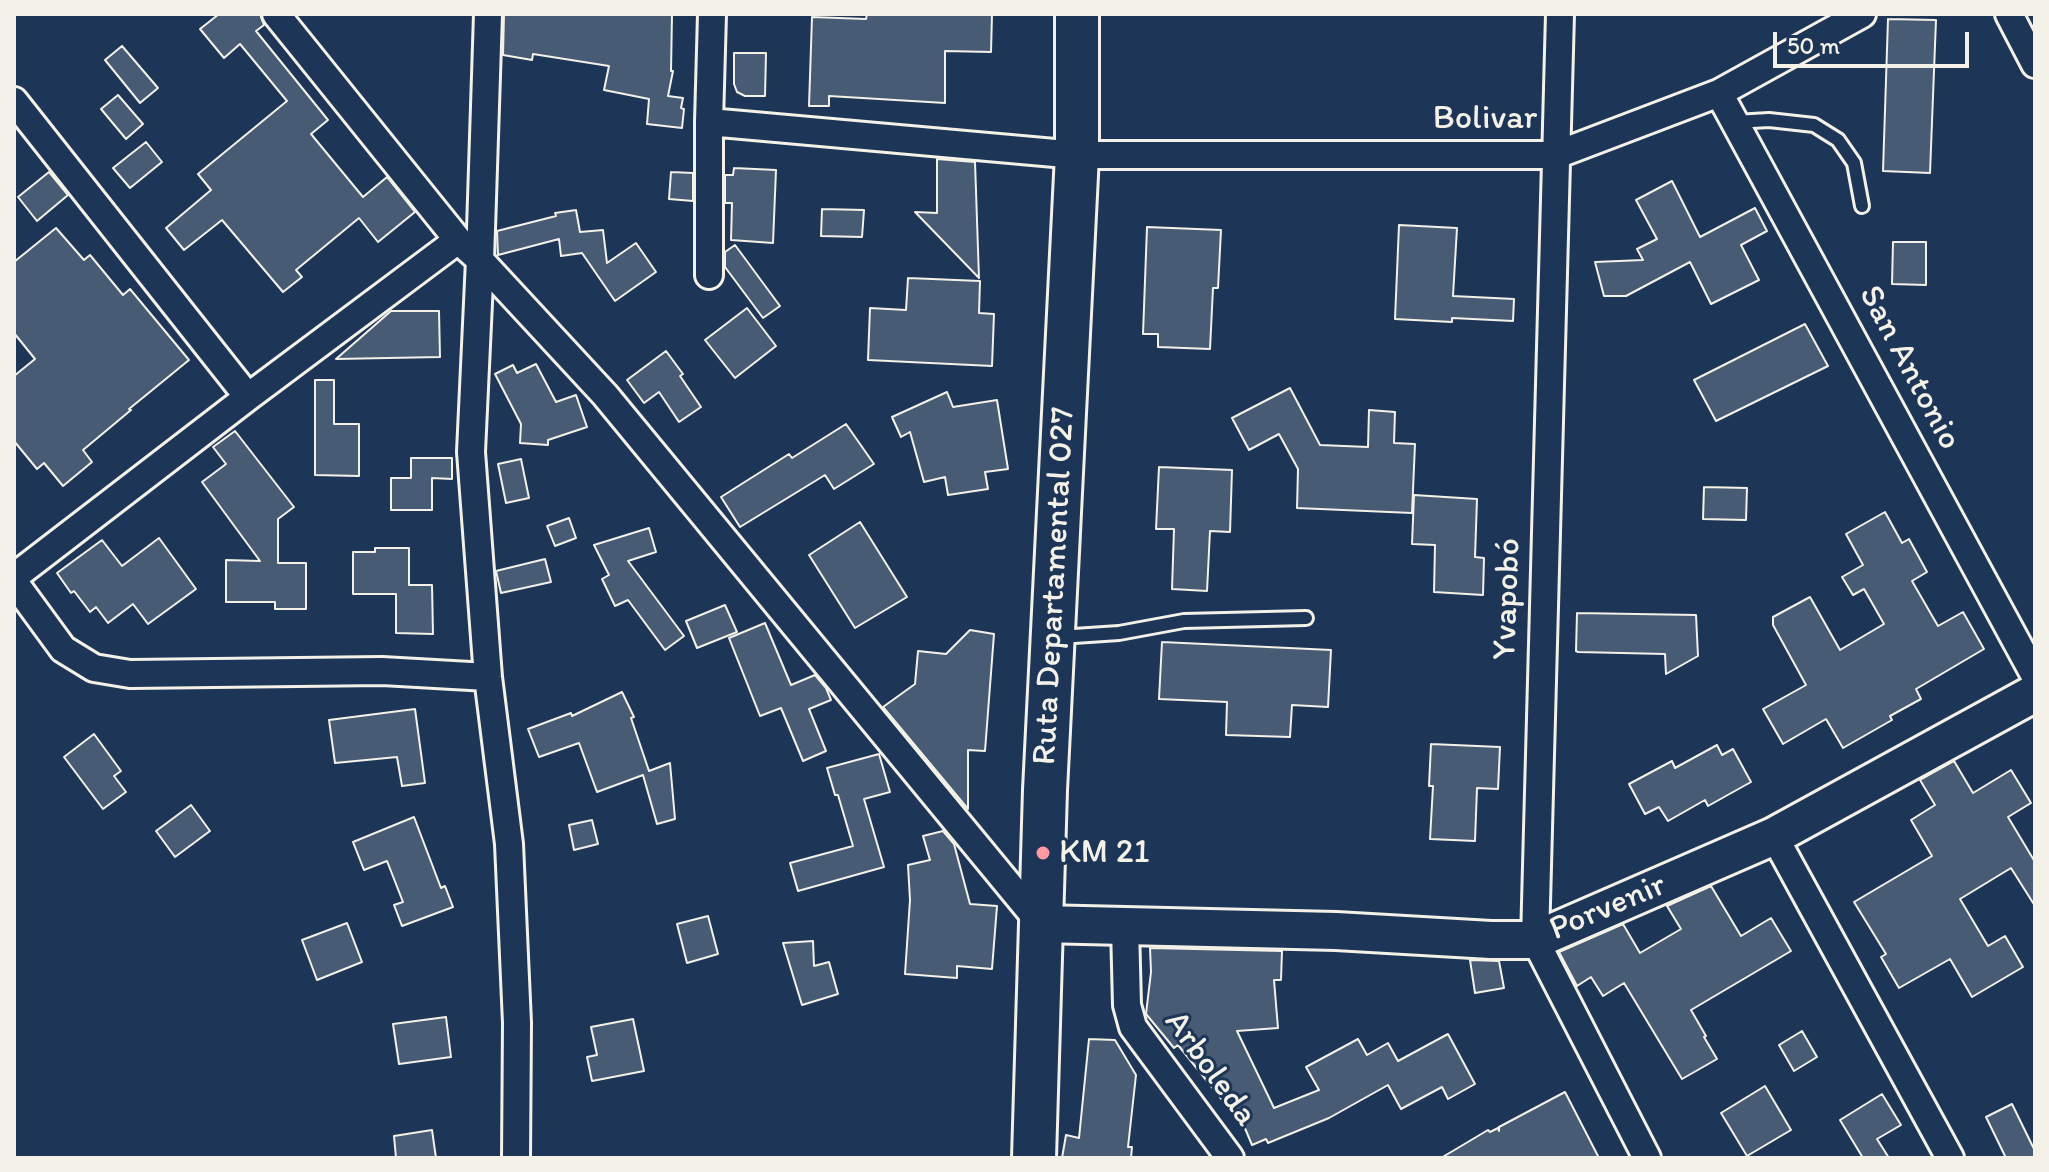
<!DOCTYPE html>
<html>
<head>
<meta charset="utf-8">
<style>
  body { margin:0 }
  #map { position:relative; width:2049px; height:1172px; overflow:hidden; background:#1d3557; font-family:Itim,sans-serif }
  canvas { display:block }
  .frame { position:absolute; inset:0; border:16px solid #f4f1e8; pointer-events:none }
  .scale { position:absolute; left:1773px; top:32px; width:196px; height:36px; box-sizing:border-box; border:4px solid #f4f1e8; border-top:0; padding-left:10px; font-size:24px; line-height:28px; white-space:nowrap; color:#f4f1e8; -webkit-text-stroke:6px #1d3557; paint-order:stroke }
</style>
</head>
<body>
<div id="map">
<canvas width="2049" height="1172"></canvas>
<div class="frame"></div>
<div class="scale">50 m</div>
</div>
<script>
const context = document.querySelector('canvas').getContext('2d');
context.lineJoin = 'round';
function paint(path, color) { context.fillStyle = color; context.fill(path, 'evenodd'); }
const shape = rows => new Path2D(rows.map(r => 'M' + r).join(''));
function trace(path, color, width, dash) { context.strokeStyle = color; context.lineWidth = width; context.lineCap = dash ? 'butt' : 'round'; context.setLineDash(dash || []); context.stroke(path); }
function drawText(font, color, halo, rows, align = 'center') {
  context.font = font + ' Itim,sans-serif'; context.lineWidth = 6; context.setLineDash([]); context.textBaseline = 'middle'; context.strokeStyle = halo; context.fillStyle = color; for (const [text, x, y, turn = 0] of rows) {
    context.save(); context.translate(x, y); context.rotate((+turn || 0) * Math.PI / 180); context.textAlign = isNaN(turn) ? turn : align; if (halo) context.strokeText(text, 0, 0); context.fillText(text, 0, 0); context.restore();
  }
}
const building = shape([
  [219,14,260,14,264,25,256,31,328,120,311,134,363,197,387,177,415,212,378,242,359,218,296,270,302,277,283,292,222,220,184,250,166,228,211,190,198,174,287,101,240,44,224,58,200,29,219,14],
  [504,14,672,14,671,71,673,71,668,96,683,98,681,108,684,109,682,128,647,124,649,99,604,90,609,66,533,54,532,60,503,55,504,14],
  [867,14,992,14,991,52,945,51,945,103,829,96,829,106,809,106,812,17,866,19,867,14],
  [1888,19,1936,20,1930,173,1883,171,1888,19],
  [122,46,158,88,140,103,105,60,122,46],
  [734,53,766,53,765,96,745,96,737,92,734,84,734,53],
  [118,95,143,124,126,139,101,109,118,95],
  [146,142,162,162,130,188,113,168,146,142],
  [937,159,975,162,979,278,915,212,937,213,937,159],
  [734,168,776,170,773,243,731,240,732,203,725,203,725,175,733,175,734,168],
  [49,172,68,195,37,221,18,197,49,172],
  [671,172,693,173,693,201,669,199,671,172],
  [1672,181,1700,237,1755,208,1767,231,1741,245,1759,280,1711,304,1690,262,1626,296,1604,296,1595,262,1643,260,1637,249,1657,239,1636,200,1672,181],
  [822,209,864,210,862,237,821,236,822,209],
  [576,210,580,232,603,230,607,263,636,243,656,272,615,301,582,253,561,256,559,239,498,255,497,231,556,216,555,213,576,210],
  [1399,225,1457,228,1453,296,1514,299,1513,321,1452,318,1452,322,1395,319,1399,225],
  [1147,227,1221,230,1218,288,1213,288,1210,349,1158,347,1158,334,1143,334,1147,227],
  [56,228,84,260,90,255,123,295,130,289,189,360,129,409,131,410,83,450,92,462,63,486,44,463,37,469,14,441,14,376,35,359,14,333,14,262,56,228],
  [1893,242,1926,242,1926,285,1892,284,1893,242],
  [735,245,780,306,763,318,725,267,725,252,735,245],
  [908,278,980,281,979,313,994,314,992,366,868,360,870,308,906,310,908,278],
  [747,308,776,346,735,378,705,340,747,308],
  [391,311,439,311,440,357,336,359,391,311],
  [1805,324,1828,366,1716,421,1694,380,1805,324],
  [666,351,683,374,680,376,701,407,679,422,659,392,644,403,627,380,666,351],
  [536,364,556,402,576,395,587,427,548,440,548,445,520,443,521,424,495,374,513,365,517,373,536,364],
  [315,380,334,380,334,424,359,424,359,476,315,475,315,380],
  [1290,388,1320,445,1368,447,1369,410,1395,412,1394,443,1415,444,1412,513,1297,508,1298,469,1279,434,1249,450,1232,418,1290,388],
  [947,392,953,407,997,400,1008,469,985,472,988,489,948,495,945,477,924,482,910,432,901,437,892,417,947,392],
  [846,424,874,464,834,489,825,475,740,527,721,497,789,454,792,458,846,424],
  [235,431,294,507,278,519,278,563,306,563,306,609,275,609,275,602,226,602,226,560,260,561,202,482,226,464,213,447,235,431],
  [411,458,452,458,452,479,432,478,432,510,391,510,391,478,411,478,411,458],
  [521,459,529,498,506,503,498,464,521,459],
  [1159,467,1232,470,1230,532,1210,531,1207,591,1172,589,1174,529,1156,529,1159,467],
  [1704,487,1747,488,1746,520,1703,519,1704,487],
  [1414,495,1477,499,1475,557,1484,558,1483,595,1434,592,1435,545,1412,544,1414,495],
  [1885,512,1902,543,1909,539,1927,572,1912,581,1938,626,1963,612,1984,649,1916,689,1921,699,1890,716,1892,720,1843,748,1826,719,1783,744,1763,709,1806,685,1773,625,1773,617,1810,597,1840,650,1884,624,1864,589,1853,595,1842,577,1863,565,1846,534,1885,512],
  [569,518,576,538,555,546,547,526,569,518],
  [860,522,907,597,855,628,809,555,860,522],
  [649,528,656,552,628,561,684,636,665,650,628,600,615,606,602,579,609,575,594,545,649,528],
  [159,538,196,589,148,624,133,604,108,623,96,607,90,612,74,591,71,593,57,573,102,540,122,566,159,538],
  [375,548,409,548,409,585,432,585,433,634,396,633,396,594,353,594,353,552,375,552,375,548],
  [545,559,551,582,501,593,496,571,545,559],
  [725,605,737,632,697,648,686,621,725,605],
  [1577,613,1696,615,1698,656,1666,674,1665,654,1578,652,1576,651,1577,613],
  [765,623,791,685,815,675,826,688,831,700,809,709,826,751,803,761,781,708,760,716,729,638,765,623],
  [970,630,994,634,985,751,968,750,968,809,883,707,915,684,918,651,946,654,970,630],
  [1162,642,1331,650,1328,707,1292,705,1290,737,1226,735,1227,702,1159,699,1162,642],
  [622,692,634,717,631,718,649,771,670,763,675,819,657,824,643,775,597,792,579,743,539,757,528,729,571,713,572,716,622,692],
  [415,709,425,783,402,786,397,757,335,763,329,720,415,709],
  [94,734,121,771,114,776,126,792,103,809,64,757,94,734],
  [1431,744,1500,747,1498,789,1477,788,1475,841,1430,839,1433,786,1429,786,1431,744],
  [1717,745,1722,755,1733,749,1751,782,1708,806,1705,800,1668,821,1659,807,1645,814,1629,784,1672,761,1675,768,1717,745],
  [879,754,890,792,864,799,884,867,798,891,790,863,853,846,838,795,835,795,827,768,879,754],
  [1954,761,1973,793,2011,770,2031,803,2008,817,2035,862,2035,906,2011,868,1960,899,1988,946,2005,936,2023,967,1972,997,1950,959,1899,988,1881,957,1886,954,1854,902,1932,856,1911,820,1935,805,1920,780,1954,761],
  [191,805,210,831,175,857,156,831,191,805],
  [414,817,441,888,445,886,453,907,402,926,394,905,403,902,387,861,364,870,353,842,414,817],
  [592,820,598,844,574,850,569,825,592,820],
  [943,831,954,844,970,904,997,906,992,969,957,966,957,978,905,974,910,900,908,865,930,860,923,836,943,831],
  [1711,886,1741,936,1771,918,1791,951,1691,1010,1706,1036,1704,1037,1717,1059,1682,1079,1624,983,1603,996,1591,977,1577,986,1559,952,1623,924,1640,953,1681,929,1667,906,1711,886],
  [708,916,718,954,687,963,677,924,708,916],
  [347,923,362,962,317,980,302,940,347,923],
  [813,941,814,966,829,962,838,994,802,1005,783,943,813,941],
  [1150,948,1282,951,1281,980,1274,980,1278,1028,1237,1031,1274,1108,1319,1090,1306,1067,1358,1039,1367,1055,1388,1043,1398,1061,1448,1034,1475,1084,1448,1099,1442,1087,1401,1109,1388,1085,1329,1118,1268,1143,1266,1139,1252,1145,1234,1102,1227,1106,1178,1045,1174,1048,1146,1014,1151,972,1150,948],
  [1470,960,1499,961,1504,988,1475,993,1470,960],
  [446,1017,451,1057,399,1064,393,1024,446,1017],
  [633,1019,644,1071,592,1081,587,1057,597,1055,591,1027,633,1019],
  [1802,1031,1817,1057,1794,1071,1779,1045,1802,1031],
  [1089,1039,1115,1040,1136,1075,1128,1147,1132,1147,1131,1158,1062,1158,1066,1135,1079,1138,1089,1039],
  [1765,1086,1791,1130,1747,1156,1721,1113,1765,1086],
  [1565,1092,1599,1158,1441,1158,1488,1130,1490,1132,1498,1128,1499,1131,1499,1127,1565,1092],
  [1882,1094,1901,1125,1877,1139,1889,1158,1863,1158,1840,1120,1882,1094],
  [2012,1104,2035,1151,2035,1158,2006,1158,1986,1117,2012,1104],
  [432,1130,436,1158,396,1158,394,1136,432,1130]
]);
paint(building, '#485b74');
trace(building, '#f4f1e8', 2);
const lane = shape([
  [1735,122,1769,120,1814,125,1838,140,1854,163,1862,206],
  [1059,637,1119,633,1184,621,1306,618]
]);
const street = shape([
  [276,14,458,240,480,260,605,395,1041,924],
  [488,14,480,260,471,452,488,677,509,844,517,1023,516,1158],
  [1560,14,1535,940,1647,1158],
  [2009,14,2035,64],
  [1719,93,2035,676],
  [14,101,248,397],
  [709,122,1077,155,1556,155,1719,93,1862,14],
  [709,275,709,122,712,14],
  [14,577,248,397,458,240],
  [14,582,63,649,94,668,130,674,382,671,488,677],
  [1774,836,1950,1158],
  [1125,927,1127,1005,1133,1027,1230,1158]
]);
const secondary = shape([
  [1041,924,1336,931,1491,940,1535,940,1774,836,2035,693]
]);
const primary = shape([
  [1034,1158,1045,790,1077,155,1077,14]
]);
trace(lane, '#f4f1e8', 18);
trace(street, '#f4f1e8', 32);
trace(secondary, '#f4f1e8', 42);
trace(primary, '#f4f1e8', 48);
trace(lane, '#1d3557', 12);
trace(street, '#1d3557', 26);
trace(secondary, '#1d3557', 36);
trace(primary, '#1d3557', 42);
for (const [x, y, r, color] of [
  [1043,853,8,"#ff9aa2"]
]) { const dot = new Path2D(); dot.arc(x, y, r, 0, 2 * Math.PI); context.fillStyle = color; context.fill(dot); trace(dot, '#1d3557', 3); }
drawText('34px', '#f4f1e8', '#1d3557', [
  ["Bolivar",1485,119],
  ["San Antonio",1909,368,62],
  ["Ruta Departamental 027",1055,586,-87],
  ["Yvapobó",1508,599,-88],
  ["Porvenir",1608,908,-23],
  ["Arboleda",1210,1069,54]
]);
drawText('34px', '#f4f1e8', '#1d3557', [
  ["KM 21",1059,853]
], 'left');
</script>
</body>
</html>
